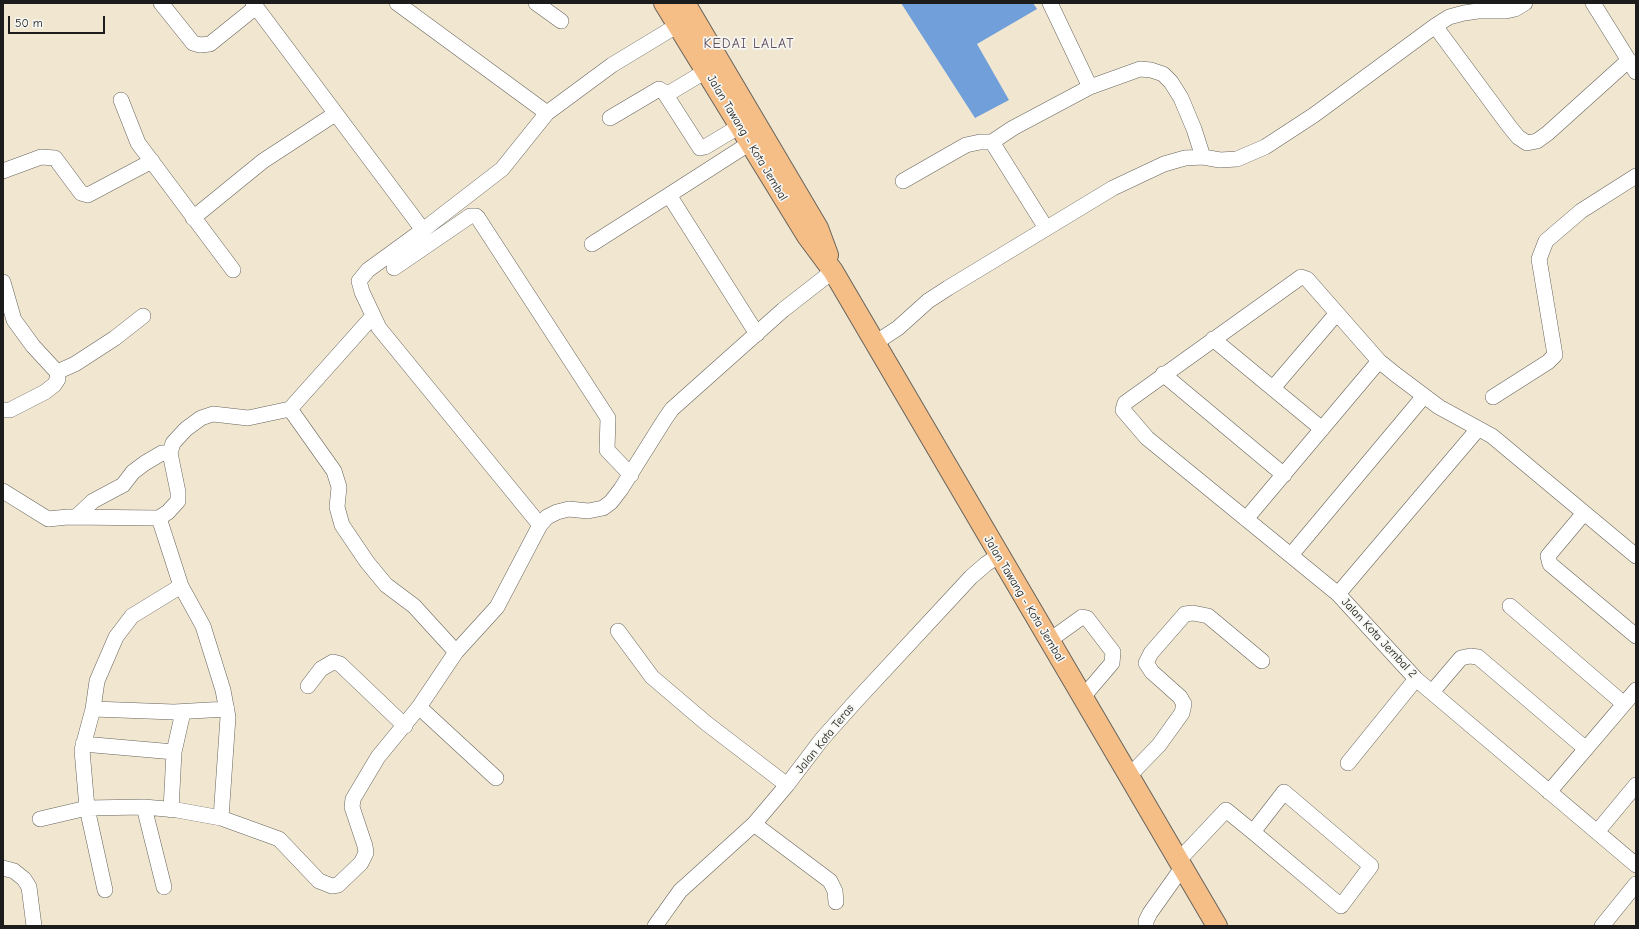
<!DOCTYPE html>
<html>
<head>
<meta charset="utf-8">
<style>
  body { margin:0 }
  #map { position:relative; width:1639px; height:929px; overflow:hidden; background:#f1e7d1; font-family:"Comic Neue",sans-serif }
  canvas { display:block }
  .frame { position:absolute; inset:0; border:4px solid #1c1c1c; pointer-events:none }
  .scale { position:absolute; left:8px; top:16px; width:97px; height:18px; box-sizing:border-box; border:2px solid #1c1c1c; border-top:0; padding-left:5px; font-size:12px; line-height:14px; white-space:nowrap; color:#1c1c1c; -webkit-text-stroke:3px #f6f6f2; paint-order:stroke }
</style>
</head>
<body>
<div id="map">
<canvas width="1639" height="929"></canvas>
<div class="frame"></div>
<div class="scale">50 m</div>
</div>
<script>
const context = document.querySelector('canvas').getContext('2d');
context.lineJoin = 'round';
function paint(path, color) { context.fillStyle = color; context.fill(path, 'evenodd'); }
const shape = rows => new Path2D(rows.map(r => 'M' + r).join(''));
function trace(path, color, width, dash) { context.strokeStyle = color; context.lineWidth = width; context.lineCap = dash ? 'butt' : 'round'; context.setLineDash(dash || []); context.stroke(path); }
function drawText(font, color, halo, rows, align = 'center') {
  context.font = font + ' "Comic Neue",sans-serif'; context.lineWidth = 3.5; context.setLineDash([]); context.textBaseline = 'middle'; context.strokeStyle = halo; context.fillStyle = color; for (const [text, x, y, turn = 0] of rows) {
    context.save(); context.translate(x, y); context.rotate((+turn || 0) * Math.PI / 180); context.textAlign = isNaN(turn) ? turn : align; if (halo) context.strokeText(text, 0, 0); context.fillText(text, 0, 0); context.restore();
  }
}
paint(shape([
  [901,3,1033,3,1037,9,977,44,1009,100,975,118]
]), '#709fd9');
const minor = shape([
  [161,3,193,43,200,45,210,44,256,7],
  [253,3,423,230],
  [397,3,547,113],
  [536,3,561,21],
  [1050,3,1090,87],
  [1593,3,1636,72],
  [1435,26,1509,126,1518,137,1527,143,1537,141,1548,133,1629,60],
  [666,95,706,71],
  [121,100,138,143,233,270],
  [610,118,659,89,664,92,700,148,705,147,740,126],
  [992,142,1046,228],
  [750,143,669,195,757,334],
  [3,171,41,157,55,158,81,193,88,195,152,161],
  [903,181,966,145,980,142,992,142,1013,128,1090,87,1140,69,1151,70,1163,74,1171,82,1181,98,1194,129,1203,157],
  [193,218,263,161,335,114],
  [592,244,669,195],
  [394,268,470,216,476,216,478,218,608,418,607,450,631,475],
  [3,282,14,320,33,346,57,372,58,379,54,385,45,392,10,410,3,410],
  [1213,339,1322,429],
  [875,343,898,328,928,301,948,288,1113,188,1164,164,1185,158,1203,157,1220,160,1237,159,1265,147,1314,115,1435,26,1449,17,1464,13,1478,11,1506,11,1515,9,1525,3],
  [57,372,75,364,115,338,143,316],
  [1163,374,1284,475],
  [1273,388,1337,313],
  [1493,397,1548,362,1555,355,1539,259,1546,241,1581,211,1636,176],
  [290,409,373,316],
  [3,491,48,519,68,517,159,518,168,512,178,501,178,492,170,453,173,443,186,429,201,418,213,414,248,418,290,409,334,471,339,487,337,507,342,525,367,562,386,585,414,606,456,652],
  [1584,513,1548,556,1550,564,1636,636],
  [76,517,93,501,123,485,133,472,145,463,162,453,170,453],
  [159,518,181,586,203,626,223,690,228,717,221,818],
  [1246,519,1379,361],
  [540,525,379,328,362,292,359,281,368,270,423,230,502,169,547,113,612,65,678,25],
  [1291,555,1424,396],
  [1636,556,1492,436,1439,407,1395,374,1379,361,1307,279,1301,277,1125,403,1123,410,1147,438,1338,594,1416,679,1636,865],
  [1338,594,1478,429],
  [1510,606,1624,704],
  [618,631,652,677,706,723,787,785],
  [1050,640,1082,617,1087,618,1113,652,1112,663,1083,697],
  [308,686,321,669,333,662,340,664,405,726],
  [1432,692,1461,658,1470,656,1478,657,1586,749],
  [419,707,496,778],
  [93,709,174,712,227,709],
  [83,744,174,752],
  [1348,763,1416,679],
  [1129,776,1159,745,1182,713,1184,704,1180,697,1152,672,1146,663,1151,653,1185,614,1193,613,1208,616,1262,661],
  [1549,792,1636,690],
  [144,807,164,887],
  [171,810,174,752,183,712],
  [40,819,87,808,144,807,177,810,221,818,279,839,319,881,332,886,338,885,361,863,366,853,365,846,352,807,353,799,378,757,419,707,456,652,497,607,540,525,547,517,557,512,569,509,588,511,603,508,611,502,621,489,665,419,672,409,783,310,833,271],
  [754,824,830,881,835,891,836,902],
  [1597,832,1636,785],
  [1178,861,1226,810,1253,832,1341,906,1371,866,1284,792,1253,832],
  [3,868,14,871,24,879,29,887,34,926],
  [105,890,87,808,82,750,93,709,97,681,116,637,132,616,181,586],
  [655,926,680,891,754,824,787,785,822,739,855,702,971,577,986,564,998,556],
  [1146,926,1146,921,1150,913,1182,868],
  [1602,926,1636,884]
]);
const major = shape([
  [664,3,807,236,833,271,1217,926],
  [685,3,818,228,828,255]
]);
trace(minor, '#67635b', 16);
trace(major, '#67635b', 22);
trace(minor, '#fff', 15);
trace(major, '#f6be87', 20);
drawText('12px', '#1c1c1c', '#f6f6f2', [
  ["Jalan Tawang - Kota Jembal",747,138,59],
  ["Jalan Tawang - Kota Jembal",1024,599,59],
  ["Jalan Kota Jembal 2",1379,638,47],
  ["Jalan Kota Teras",825,739,-51]
]);
context.letterSpacing = '1px';
drawText('14px', '#604e5d', '#f6f6f2', [
  ["KEDAI LALAT",749,44]
]);
context.letterSpacing = '0px';
</script>
</body>
</html>
